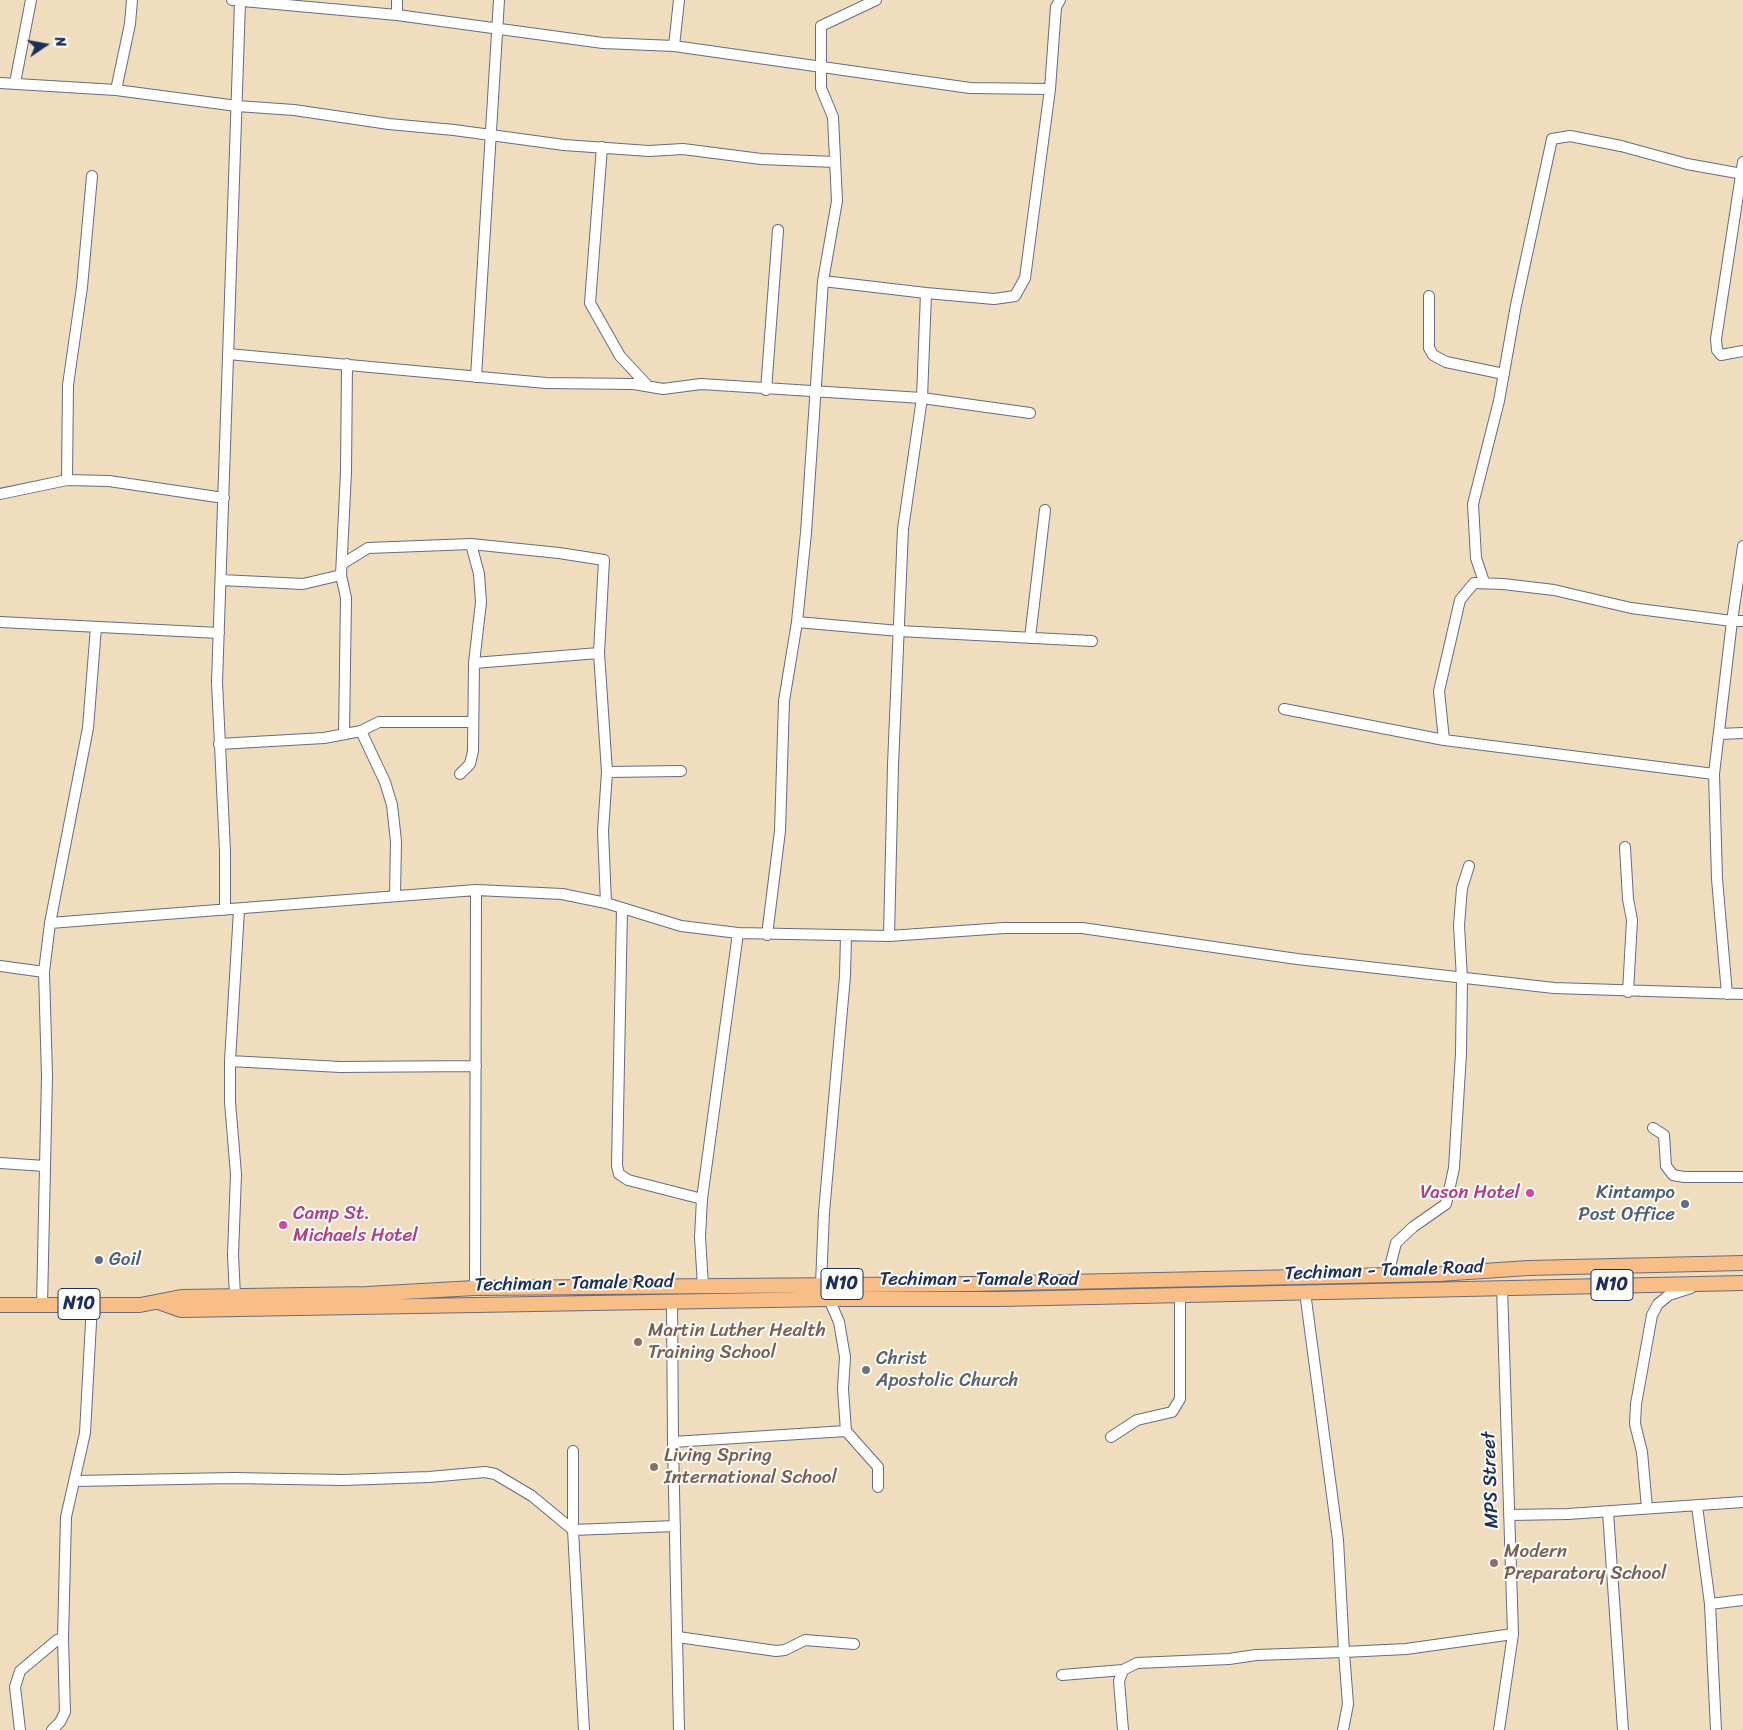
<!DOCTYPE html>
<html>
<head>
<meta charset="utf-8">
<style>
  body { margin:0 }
  #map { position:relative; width:1743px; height:1730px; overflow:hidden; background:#f0ddbd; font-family:Sriracha,sans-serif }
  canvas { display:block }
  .north { position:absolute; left:20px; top:20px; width:50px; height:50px; -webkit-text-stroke:4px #fdfcf7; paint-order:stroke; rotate:78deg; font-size:14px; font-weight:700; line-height:20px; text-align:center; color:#1b2f5e }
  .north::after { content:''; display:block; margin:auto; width:18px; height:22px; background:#1b2f5e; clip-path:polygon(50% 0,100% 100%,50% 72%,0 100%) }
</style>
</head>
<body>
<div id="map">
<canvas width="1743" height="1730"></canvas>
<div class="north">N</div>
</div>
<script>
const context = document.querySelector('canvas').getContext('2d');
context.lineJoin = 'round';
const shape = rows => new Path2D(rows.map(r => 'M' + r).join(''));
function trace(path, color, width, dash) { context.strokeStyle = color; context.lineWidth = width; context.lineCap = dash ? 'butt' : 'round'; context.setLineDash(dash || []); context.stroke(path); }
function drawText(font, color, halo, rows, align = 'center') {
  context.font = font + ' Sriracha,sans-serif'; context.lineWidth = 4; context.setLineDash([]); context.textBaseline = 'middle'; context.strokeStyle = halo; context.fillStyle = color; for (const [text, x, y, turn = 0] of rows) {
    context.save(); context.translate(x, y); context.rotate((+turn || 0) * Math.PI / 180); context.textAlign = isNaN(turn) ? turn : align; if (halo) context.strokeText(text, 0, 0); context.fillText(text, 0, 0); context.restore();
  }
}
const minor = shape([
  [232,0,397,15,603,43,674,46,970,88,1050,89],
  [397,15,397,0],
  [674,46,679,0],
  [0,83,116,90,237,106,294,110,389,124,454,130,564,145,649,151,683,149,761,159,835,162],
  [15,83,31,0],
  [116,90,130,24,132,0],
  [602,147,590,303,620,356,646,384],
  [1743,162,1716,339,1717,350,1721,355,1743,351],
  [823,281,926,293,922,398,903,529,893,765,889,936],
  [926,293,994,299,1015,296,1025,278,1050,89,1056,7,1060,0],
  [1429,296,1429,348,1433,355,1446,362,1504,374],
  [228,354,546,383,634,384,663,389,701,384,922,398,1030,413],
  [476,377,499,0],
  [766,390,778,230],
  [67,480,68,385,82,287,92,176],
  [0,494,67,480,109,481,224,498],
  [342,564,368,548,471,544,559,553,604,560,599,653,607,772,603,831,606,903],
  [221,580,303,584,341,575],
  [1484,582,1476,558,1473,504,1499,401,1516,305,1552,139,1570,136,1621,146,1687,164,1743,174],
  [0,622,219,633],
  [797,622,899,631,1092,641],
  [1030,638,1045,510],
  [474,663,599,653],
  [1284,709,1444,740,1714,774],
  [361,731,385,782,392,805,396,841,395,896],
  [344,734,346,598,341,575,346,472,347,364],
  [1719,734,1743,733],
  [1444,740,1439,691,1460,600,1474,583,1503,584,1554,590,1631,608,1732,621,1743,621],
  [219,744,324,738,361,731,379,722,473,722],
  [607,772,681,771],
  [460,774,470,764,473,751,474,663,481,602,479,574,471,544],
  [1625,847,1628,899,1632,920,1628,992],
  [622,909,617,1166,619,1174,628,1180,702,1199],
  [225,910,225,851,217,682,240,2],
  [50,923,476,890,562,894,606,903,681,926,738,933,889,936,1004,928,1082,928,1297,959,1554,988,1743,994],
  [767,935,780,831,784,701,797,622,806,533,823,281,837,201,833,117,821,88,821,26,876,0],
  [0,966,44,972],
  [1727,994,1717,879,1714,774,1732,621,1743,546],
  [230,1061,340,1067,476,1066],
  [1653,1128,1664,1135,1666,1166,1673,1175,1684,1177,1743,1177],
  [0,1163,45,1166],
  [1388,1274,1396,1243,1413,1227,1446,1204,1454,1168,1461,1053,1462,979,1459,925,1462,888,1469,866],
  [821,1284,824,1212,845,976,846,936],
  [703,1286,700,1237,702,1199,738,933],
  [475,1288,476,890],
  [1305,1292,1338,1540,1344,1652,1406,1649,1513,1634],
  [235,1296,233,1255,236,1174,230,1102,230,1061,239,910],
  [829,1299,839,1322,845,1357,843,1389,846,1431,878,1467,878,1487],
  [672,1301,673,1442,679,1730],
  [42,1305,47,1076,44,972,50,923,88,728,96,627],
  [1111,1437,1137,1420,1172,1412,1180,1399,1180,1296],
  [673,1442,846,1431],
  [573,1451,573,1530,584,1730],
  [75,1481,233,1478,343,1480,429,1477,485,1472,495,1474,532,1496,573,1530,675,1526],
  [1697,1506,1710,1604,1716,1730],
  [1647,1508,1642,1452,1635,1424,1636,1404,1652,1315,1658,1304,1669,1295,1691,1288],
  [1608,1512,1623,1730],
  [1509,1515,1568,1514,1743,1502],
  [1710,1604,1743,1600],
  [678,1637,776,1651,785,1650,805,1640,854,1644],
  [1062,1675,1123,1670],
  [20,1730,15,1687,20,1671,57,1640,63,1638],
  [52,1730,60,1722,65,1712,63,1638,66,1517,85,1433,92,1304],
  [1123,1730,1119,1681,1123,1670,1137,1663,1229,1659,1256,1655,1344,1652,1348,1704,1343,1730],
  [1499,1730,1513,1634,1502,1287]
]);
const highway = shape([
  [158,1302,181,1310,829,1299,1001,1299,1743,1283],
  [0,1305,140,1305,181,1297,367,1294,475,1288,971,1284,1439,1274,1528,1268,1743,1263]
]);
trace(minor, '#666c7f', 12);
trace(highway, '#666c7f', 16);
trace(minor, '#fff', 10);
trace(highway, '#f7be87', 14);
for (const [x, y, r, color] of [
  [1530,1193,5,"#d1479c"],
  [1685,1204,5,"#5c6f8a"],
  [283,1225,5,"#d1479c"],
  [99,1260,5,"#5c6f8a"],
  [638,1342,5,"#8d6e63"],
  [866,1370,5,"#6b7280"],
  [654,1467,5,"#8d6e63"],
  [1494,1563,5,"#8d6e63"]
]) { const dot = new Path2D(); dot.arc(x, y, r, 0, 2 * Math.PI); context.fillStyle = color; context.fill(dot); trace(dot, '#fdfcf7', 2); }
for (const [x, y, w] of [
  [842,1284,42],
  [1612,1285,42],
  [79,1304,42]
]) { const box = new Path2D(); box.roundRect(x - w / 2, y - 15.5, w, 31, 4); context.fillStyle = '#fdfcf7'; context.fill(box); trace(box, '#1b2f5e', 1); }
drawText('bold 18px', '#1b2f5e', null, [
  ["N10",842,1284],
  ["N10",1612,1285],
  ["N10",79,1304]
]);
drawText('19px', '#b23c85', '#fdfcf7', [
  ["Vason Hotel",1520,1193],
  ["Camp St.",293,1214,"left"],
  ["Michaels Hotel",293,1236,"left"]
], 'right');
drawText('19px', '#4e5e75', '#fdfcf7', [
  ["Kintampo",1675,1193],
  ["Post Office",1675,1215],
  ["Goil",109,1260,"left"]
], 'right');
drawText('19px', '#1b2f5e', '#fdfcf7', [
  ["Techiman - Tamale Road",1384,1271,-2],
  ["Techiman - Tamale Road",979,1280],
  ["Techiman - Tamale Road",574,1284,-1],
  ["MPS Street",1491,1480,-92]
]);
drawText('19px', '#785e54', '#fdfcf7', [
  ["Martin Luther Health",648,1331],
  ["Training School",648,1353],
  ["Living Spring",664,1456],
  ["International School",664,1478],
  ["Modern",1504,1552],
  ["Preparatory School",1504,1574]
], 'left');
drawText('19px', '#5b616d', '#fdfcf7', [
  ["Christ",876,1359],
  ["Apostolic Church",876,1381]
], 'left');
</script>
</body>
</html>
